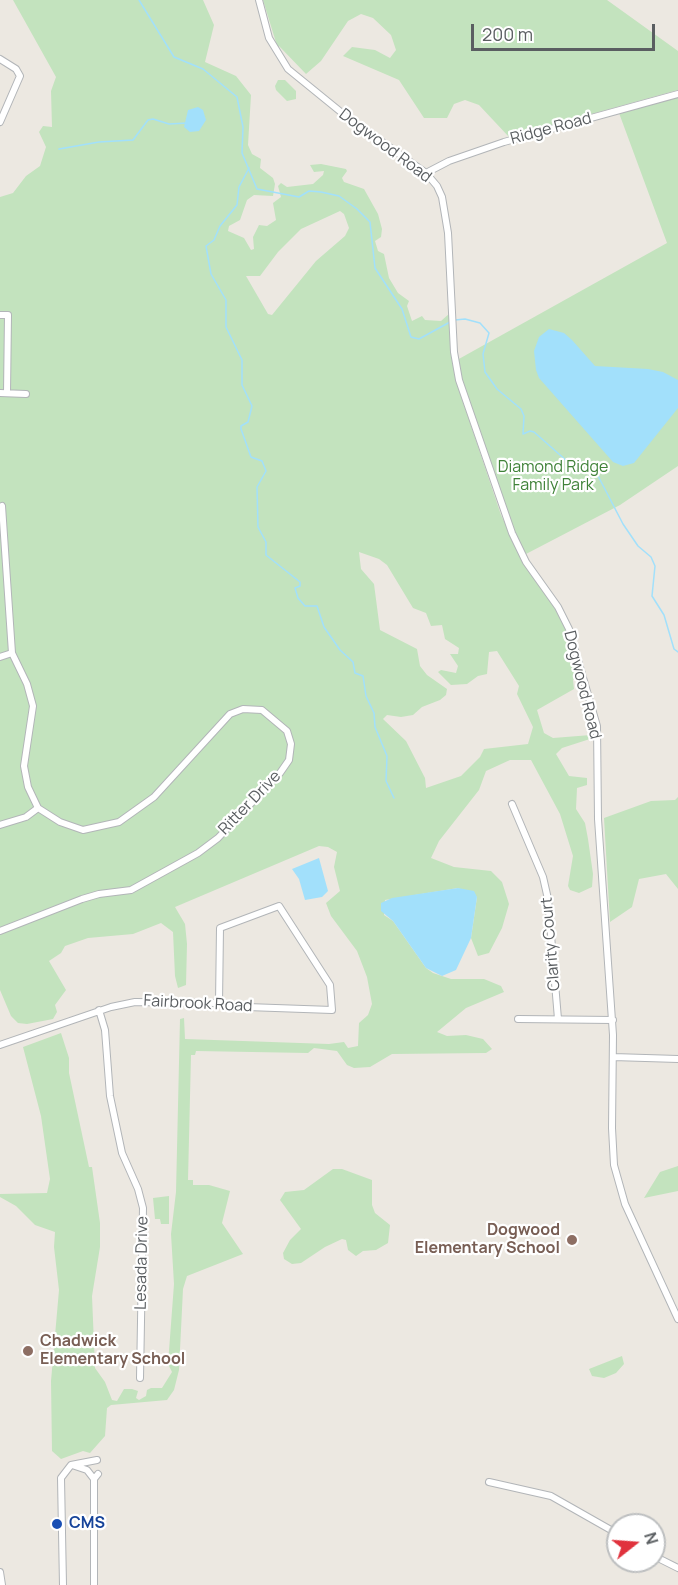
<!DOCTYPE html>
<html>
<head>
<meta charset="utf-8">
<style>
  body { margin:0 }
  #map { position:relative; width:678px; height:1585px; overflow:hidden; background:#ece8e1; font-family:Manrope,sans-serif }
  canvas { display:block }
  .north { position:absolute; left:606px; top:1513px; width:60px; height:60px; box-sizing:border-box; background:#fff; border:2px solid #bdbfc0; border-radius:50%; rotate:73deg; font-size:16px; font-weight:700; line-height:24px; text-align:center; color:#5a5e61 }
  .north::after { content:''; display:block; margin:auto; width:21px; height:27px; background:#e0323d; clip-path:polygon(50% 0,100% 100%,50% 72%,0 100%) }
  .scale { position:absolute; left:471px; top:24px; width:184px; height:27px; box-sizing:border-box; border:3px solid #5a5e61; border-top:0; padding-left:8px; font-size:18px; line-height:21px; white-space:nowrap; color:#5a5e61; -webkit-text-stroke:4px #fff; paint-order:stroke }
</style>
</head>
<body>
<div id="map">
<canvas width="678" height="1585"></canvas>
<div class="north">N</div>
<div class="scale">200 m</div>
</div>
<script>
const context = document.querySelector('canvas').getContext('2d');
context.lineJoin = 'round';
function paint(path, color) { context.fillStyle = color; context.fill(path, 'evenodd'); }
const shape = rows => new Path2D(rows.map(r => 'M' + r).join(''));
function trace(path, color, width, dash) { context.strokeStyle = color; context.lineWidth = width; context.lineCap = dash ? 'butt' : 'round'; context.setLineDash(dash || []); context.stroke(path); }
function drawText(font, color, halo, rows, align = 'center') {
  context.font = font + ' Manrope,sans-serif'; context.lineWidth = 4.5; context.setLineDash([]); context.textBaseline = 'middle'; context.strokeStyle = halo; context.fillStyle = color; for (const [text, x, y, turn = 0] of rows) {
    context.save(); context.translate(x, y); context.rotate((+turn || 0) * Math.PI / 180); context.textAlign = isNaN(turn) ? turn : align; if (halo) context.strokeText(text, 0, 0); context.fillText(text, 0, 0); context.restore();
  }
}
paint(shape([
  [13,0,203,0,214,25,205,62,236,76,251,95,248,145,252,154,261,159,260,168,273,178,275,184,273,196,254,195,247,200,240,220,229,226,228,231,244,238,251,250,254,249,253,237,259,225,267,226,276,220,273,203,281,197,278,186,281,183,287,187,313,184,323,175,324,171,314,172,310,165,321,164,346,169,347,171,342,178,344,182,364,189,378,214,382,229,381,237,375,241,378,251,384,254,389,278,398,293,409,301,407,306,412,321,422,316,425,320,441,321,450,313,451,355,457,384,501,515,526,566,556,609,566,627,581,678,573,680,574,689,537,710,544,733,553,738,591,735,593,738,562,748,556,754,569,776,587,778,587,785,577,788,576,809,585,823,588,839,593,874,592,887,579,893,570,890,568,886,573,856,560,814,531,760,510,760,486,771,479,790,439,841,431,858,454,867,491,871,502,882,509,904,502,928,489,953,478,956,471,938,477,897,458,888,385,900,384,915,393,921,426,968,433,973,451,979,484,979,501,986,504,992,466,1008,437,1032,447,1036,466,1035,483,1039,492,1049,486,1053,392,1054,370,1067,354,1068,347,1065,337,1051,314,1048,308,1053,196,1051,195,1055,191,1055,188,1180,193,1180,193,1185,209,1185,230,1191,222,1223,243,1254,187,1276,183,1289,179,1370,174,1390,167,1400,111,1405,107,1408,105,1436,90,1453,83,1451,61,1459,52,1451,51,1381,59,1290,54,1247,55,1232,35,1225,16,1206,0,1197,0,1194,47,1193,50,1179,41,1116,23,1047,61,1033,69,1058,69,1073,89,1167,92,1167,100,1223,100,1247,92,1296,95,1368,105,1382,112,1400,117,1401,124,1389,132,1389,138,1391,136,1398,139,1400,146,1396,147,1390,151,1388,162,1388,172,1372,168,1364,174,1284,171,1234,176,1192,180,1019,184,1018,185,1039,329,1044,344,1042,348,1048,358,1046,359,1023,368,1015,372,1004,367,977,357,951,331,916,326,903,340,891,334,867,337,852,328,847,319,846,175,907,185,924,187,944,186,985,178,988,175,976,173,932,161,923,133,934,88,938,65,946,61,953,49,961,66,990,55,1005,57,1012,53,1019,27,1024,18,1023,11,1016,0,990,0,197,13,193,26,176,40,166,46,147,39,132,43,126,52,127,51,91,56,77],
  [340,211,344,214,349,228,345,236,316,261,272,315,268,314,246,276,260,276,278,252,301,229],
  [359,552,379,559,387,565,413,608,426,613,431,626,442,625,445,639,459,648,458,654,450,654,458,666,456,673,441,670,438,672,451,685,467,684,478,676,487,674,489,652,497,651,519,686,517,694,533,727,528,744,484,749,480,757,461,776,426,788,425,778,406,741,383,719,387,715,401,717,413,715,422,707,440,700,446,695,447,689,427,675,420,666,417,649,380,630,374,584,361,569],
  [263,0,607,0,678,51,678,90,509,137,479,105,465,100,454,104,447,118,424,118,399,80,343,56,352,47,375,50,390,58,396,50,391,35,373,18,361,14,348,21,321,61,306,74,279,46,278,49],
  [278,80,285,80,296,91,296,99,287,101,276,90,275,86],
  [678,97,678,466,620,505,526,554,515,533,463,385,457,360,667,243,619,113],
  [678,797,678,889,666,874,639,879,632,907,610,922,604,818,651,801,675,800],
  [678,1166,678,1191,644,1198,660,1172],
  [333,1169,342,1169,372,1180,372,1205,375,1213,390,1225,388,1243,376,1250,363,1251,356,1256,348,1250,346,1240,342,1239,325,1247,301,1263,292,1264,284,1259,283,1253,290,1240,301,1229,280,1200,285,1192,304,1190],
  [169,1196,169,1224,161,1224,160,1219,155,1219,153,1198],
  [622,1356,624,1364,616,1373,604,1378,592,1376,589,1369]
]), '#c3e3be');
paint(shape([
  [198,107,203,110,206,120,199,131,190,132,184,127,188,110],
  [549,329,564,333,572,340,595,366,648,369,663,372,678,380,678,408,634,463,623,466,613,462,539,378,536,370,534,351,539,337],
  [319,858,328,891,322,897,305,900,299,879,292,869],
  [458,888,474,891,477,897,471,938,456,970,442,976,426,968,393,921,381,911,381,903,392,898]
]), '#a2e0fb');
trace(shape([
  [139,0,174,57,203,69,237,97,243,127,242,153,257,189,299,197,309,191,321,192,339,196,357,209,370,222,375,268,402,309,411,337,419,339,450,322],
  [59,149,99,142,133,140,148,120,153,119,169,124,187,123],
  [249,168,239,187,237,205,220,226,214,240,206,246,211,274,226,300,226,327,242,360,242,385,252,406,248,422,241,426,241,429,251,457,262,461,266,471,257,487,258,527,266,542,266,555,300,582,300,586,295,588,298,598,305,606,317,606,324,627,340,650,353,662,355,673,363,676,366,696,374,713,375,727,387,756,386,781,394,798],
  [455,320,465,319,480,323,489,333,483,354,485,372,497,389,521,409,524,416,523,434,530,431,534,432,568,462,587,465,596,472,623,524,638,546,651,557,655,566,652,596,664,615,674,649,678,652]
]), '#a2e0fb', 1.5);
const minor = shape([
  [259,0,269,38,288,69,347,117,426,173,437,186,442,197,448,233,454,352,459,380,512,533,526,562,558,607,569,629,597,726,598,819,613,1035,612,1128,614,1165,625,1204,678,1319],
  [0,59,16,69,20,76,0,122],
  [426,173,449,161,504,142,678,94],
  [0,315,8,315,7,393],
  [0,393,26,394],
  [0,507,2,506,12,653,0,657],
  [512,804,543,877,548,899,558,1019],
  [0,825,26,817,38,808],
  [0,931,82,899,99,894,131,890,198,853,218,838,280,773,289,760,291,744,287,731,262,710,243,709,230,714,154,797,119,822,83,830,60,822,38,808,28,787,24,766,33,706,27,684,12,653],
  [99,1010,105,1030,110,1096,122,1153,138,1189,143,1208,140,1378],
  [518,1019,613,1020],
  [0,1045,111,1007,135,1002,219,1003,247,1007,332,1010,330,985,279,906,220,928,219,1003],
  [613,1057,678,1059],
  [72,1465,87,1470,94,1479],
  [489,1482,551,1496,618,1534],
  [654,1556,678,1568],
  [0,1572,2,1585],
  [63,1585,61,1478,71,1465,97,1460],
  [94,1585,94,1479,98,1474]
]);
trace(minor, '#b2b5b8', 8);
trace(minor, '#fff', 6);
for (const [x, y, r, color] of [
  [572,1240,6,"#8d6e63"],
  [28,1351,6,"#8d6e63"],
  [57,1524,6,"#1a4fb4"]
]) { const dot = new Path2D(); dot.arc(x, y, r, 0, 2 * Math.PI); context.fillStyle = color; context.fill(dot); trace(dot, '#fff', 2); }
drawText('16px', '#5a5e61', '#fff', [
  ["Ridge Road",551,129,-15],
  ["Dogwood Road",385,146,37],
  ["Dogwood Road",582,685,76],
  ["Ritter Drive",250,803,-46],
  ["Clarity Court",551,944,-95],
  ["Fairbrook Road",198,1004,3],
  ["Lesada Drive",142,1263,-89]
]);
drawText('16px', '#3f8238', '#fff', [
  ["Diamond Ridge",553,468],
  ["Family Park",553,486]
]);
drawText('bold 16px', '#785e54', '#fff', [
  ["Dogwood",560,1231],
  ["Elementary School",560,1249],
  ["Chadwick",40,1342,"left"],
  ["Elementary School",40,1360,"left"]
], 'right');
drawText('bold 16px', '#164399', '#fff', [
  ["CMS",69,1524]
], 'left');
</script>
</body>
</html>
